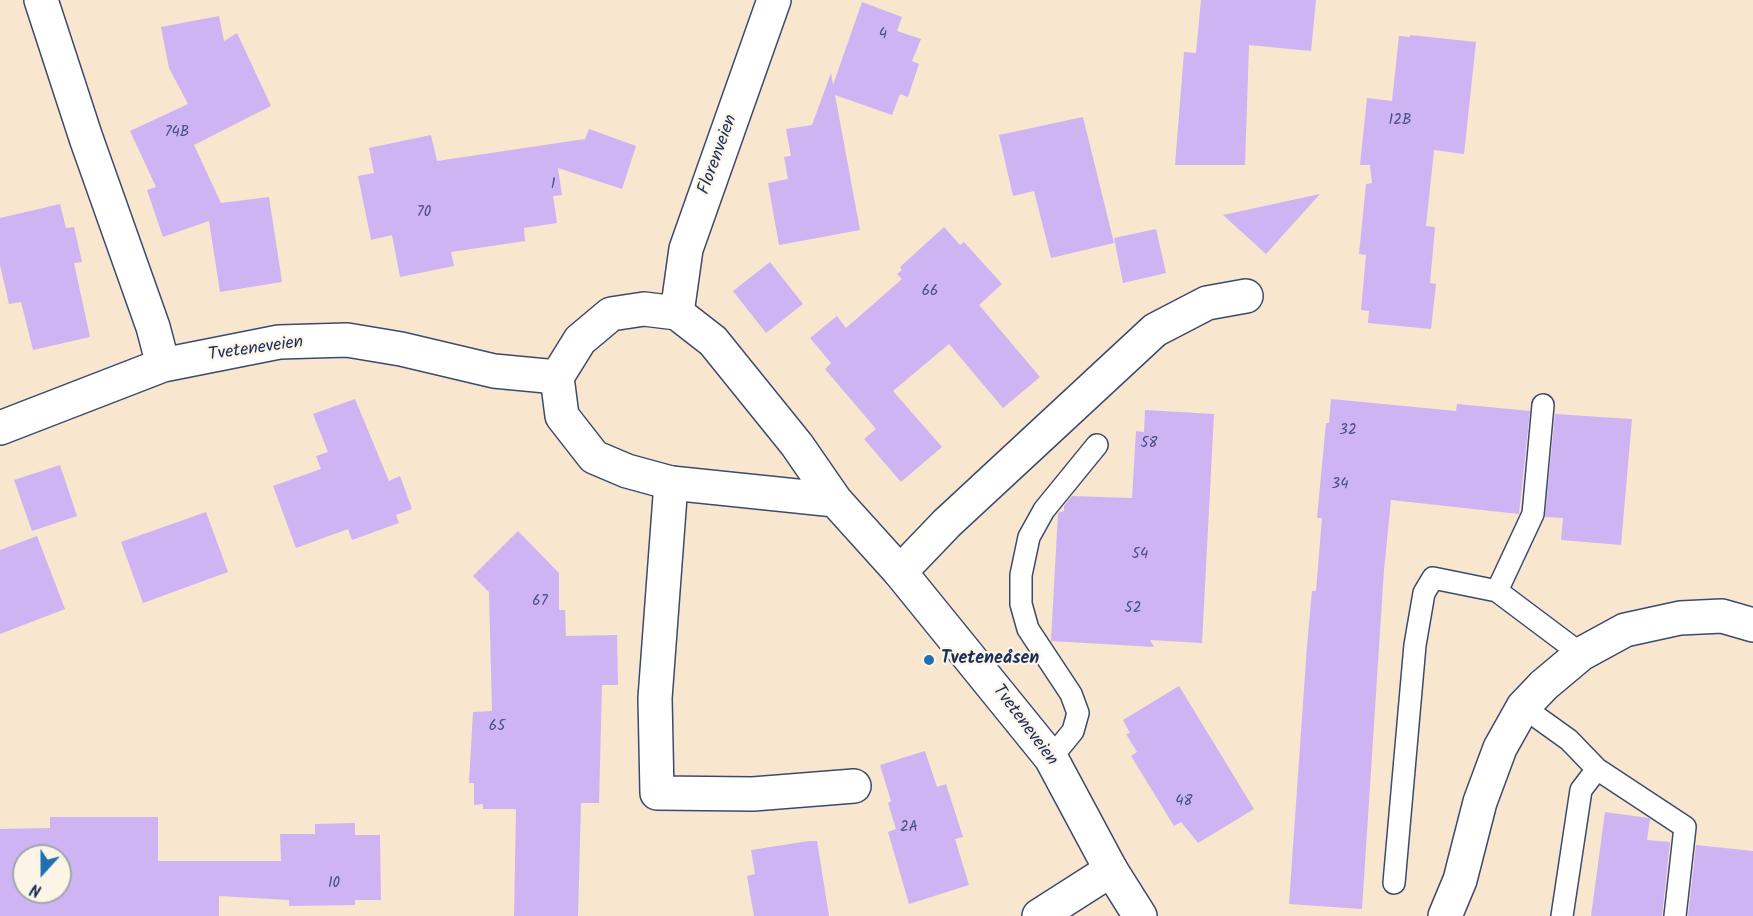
<!DOCTYPE html>
<html>
<head>
<meta charset="utf-8">
<style>
  body { margin:0 }
  #map { position:relative; width:1753px; height:916px; overflow:hidden; background:#f8e6cf; font-family:Kalam,sans-serif }
  canvas { display:block }
  .north { position:absolute; left:12px; top:844px; width:60px; height:60px; box-sizing:border-box; background:#fcf5e5; border:2px solid #a2a6af; border-radius:50%; rotate:201deg; font-size:16px; font-weight:700; line-height:24px; text-align:center; color:#1b2f5e }
  .north::after { content:''; display:block; margin:auto; width:21px; height:27px; background:#1f6fb2; clip-path:polygon(50% 0,100% 100%,50% 72%,0 100%) }
</style>
</head>
<body>
<div id="map">
<canvas width="1753" height="916"></canvas>
<div class="north">N</div>
</div>
<script>
const context = document.querySelector('canvas').getContext('2d');
context.lineJoin = 'round';
function paint(path, color) { context.fillStyle = color; context.fill(path, 'evenodd'); }
const shape = rows => new Path2D(rows.map(r => 'M' + r).join(''));
function trace(path, color, width, dash) { context.strokeStyle = color; context.lineWidth = width; context.lineCap = dash ? 'butt' : 'round'; context.setLineDash(dash || []); context.stroke(path); }
function drawText(font, color, halo, rows, align = 'center') {
  context.font = font + ' Kalam,sans-serif'; context.lineWidth = 4.5; context.setLineDash([]); context.textBaseline = 'middle'; context.strokeStyle = halo; context.fillStyle = color; for (const [text, x, y, turn = 0] of rows) {
    context.save(); context.translate(x, y); context.rotate((+turn || 0) * Math.PI / 180); context.textAlign = isNaN(turn) ? turn : align; if (halo) context.strokeText(text, 0, 0); context.fillText(text, 0, 0); context.restore();
  }
}
paint(shape([
  [1201,0,1316,0,1311,51,1249,45,1245,165,1175,165,1184,52,1196,53],
  [862,2,902,17,897,31,921,39,912,61,919,64,908,97,900,94,892,115,835,95,860,230,779,245,768,183,788,179,784,157,791,156,786,129,812,125,831,73,833,85],
  [219,16,224,41,237,33,271,106,194,145,221,203,269,197,282,282,220,292,209,221,163,237,147,190,156,187,130,131,188,104,169,68,161,27],
  [1410,35,1476,42,1464,154,1434,150,1426,226,1435,227,1430,283,1436,284,1431,329,1368,323,1369,311,1361,310,1366,255,1359,254,1366,184,1372,183,1370,165,1360,165,1367,98,1392,101,1399,36,1410,37],
  [1083,117,1114,243,1051,258,1034,191,1013,196,999,135],
  [589,129,636,146,622,189,558,168,562,195,553,196,557,223,524,228,525,241,451,252,454,266,400,277,392,235,371,240,358,176,374,173,369,148,431,135,437,161,585,139],
  [1320,194,1266,254,1223,215],
  [60,204,66,228,74,227,82,262,74,263,90,337,33,350,21,302,9,304,0,265,0,218],
  [944,227,960,245,964,242,1002,284,979,305,1040,377,1003,408,949,344,893,391,942,447,901,482,864,439,876,429,825,369,831,363,810,338,837,316,846,328,902,279,897,274,902,270,900,267],
  [1156,229,1166,273,1123,283,1114,238],
  [770,262,803,304,766,333,733,291],
  [355,399,389,481,400,476,412,509,396,515,399,523,352,540,348,529,296,548,273,486,321,469,316,456,328,452,313,414],
  [1331,399,1456,411,1457,404,1530,411,1519,514,1391,500,1384,570,1362,909,1289,904,1307,646,1312,591,1316,591,1322,518,1317,518,1326,423,1329,423],
  [1145,410,1214,414,1202,643,1150,640,1154,647,1051,641,1058,513,1064,511,1064,506,1072,496,1132,498,1136,431,1144,432],
  [1555,414,1632,419,1621,545,1561,540,1563,518,1545,517],
  [60,465,77,516,32,531,14,480],
  [206,512,228,572,143,603,121,542],
  [518,531,559,573,559,610,565,610,566,636,617,635,618,685,602,685,599,803,581,803,578,916,514,916,516,809,483,809,483,804,474,805,474,783,469,783,473,712,492,711,489,592,473,576],
  [37,536,65,609,0,634,0,550],
  [1179,686,1254,809,1198,843,1181,822,1174,826,1131,756,1137,752,1126,734,1130,733,1123,720],
  [925,751,937,787,946,784,963,837,955,839,969,885,909,904,888,832,896,829,888,803,891,801,880,765],
  [1605,812,1648,818,1650,819,1647,840,1670,842,1662,916,1591,916],
  [50,817,158,817,158,861,281,861,280,834,315,834,315,824,355,823,355,835,380,835,381,900,355,900,355,905,289,906,289,900,219,896,219,916,0,916,0,829,50,828],
  [24,856,60,856,60,892,24,892],
  [809,841,817,841,829,916,754,916,747,876,755,874,751,850],
  [1696,845,1753,851,1753,916,1688,916]
]), '#ceb4f2');
const lane = shape([
  [1497,591,1533,514,1543,405],
  [1523,707,1569,740,1597,769,1685,827,1675,916],
  [1051,758,1073,731,1078,713,1071,694,1028,629,1021,604,1021,575,1029,537,1044,510,1097,445],
  [1394,883,1415,645,1424,593,1433,578,1497,591,1581,654],
  [1562,916,1581,790,1597,769]
]);
const street = shape([
  [41,0,86,138,153,327,163,365],
  [677,313,686,249,774,0],
  [0,428,163,365,279,342,347,340,401,349,494,371,557,377],
  [671,483,655,698,657,793,753,794,854,786],
  [900,572,947,523,1155,330,1207,303,1246,296],
  [1039,916,1111,870]
]);
const secondary = shape([
  [835,500,671,483,627,471,594,457,562,416,557,377,580,340,611,314,644,309,677,313,713,341,797,445,835,500,900,572,1051,758,1111,870,1140,916],
  [1445,916,1460,880,1480,802,1500,748,1523,707,1544,685,1581,654,1625,630,1680,618,1722,616,1753,625]
]);
trace(lane, '#3c4a6f', 24);
trace(street, '#3c4a6f', 36);
trace(secondary, '#3c4a6f', 36);
trace(lane, '#fff', 21);
trace(street, '#fff', 33);
trace(secondary, '#fff', 33);
for (const [x, y, r, color] of [
  [929,660,6,"#1f6fb2"]
]) { const dot = new Path2D(); dot.arc(x, y, r, 0, 2 * Math.PI); context.fillStyle = color; context.fill(dot); trace(dot, '#fcf5e5', 2); }
drawText('15px', '#485083', null, [
  ["4",883,35],
  ["12B",1400,121],
  ["74B",177,133],
  ["1",553,185],
  ["70",424,213],
  ["66",930,292],
  ["32",1348,431],
  ["58",1149,444],
  ["34",1340,485],
  ["54",1140,555],
  ["67",540,602],
  ["52",1133,609],
  ["65",497,727],
  ["48",1184,802],
  ["2A",909,828],
  ["10",334,884]
]);
drawText('18px', '#1b2f5e', '#fcf5e5', [
  ["Florenveien",719,155,-70],
  ["Tveteneveien",256,350,-8],
  ["Tveteneveien",1024,726,53]
]);
drawText('bold 18px', '#1b2f5e', '#fcf5e5', [
  ["Tveteneåsen",941,660]
], 'left');
</script>
</body>
</html>
